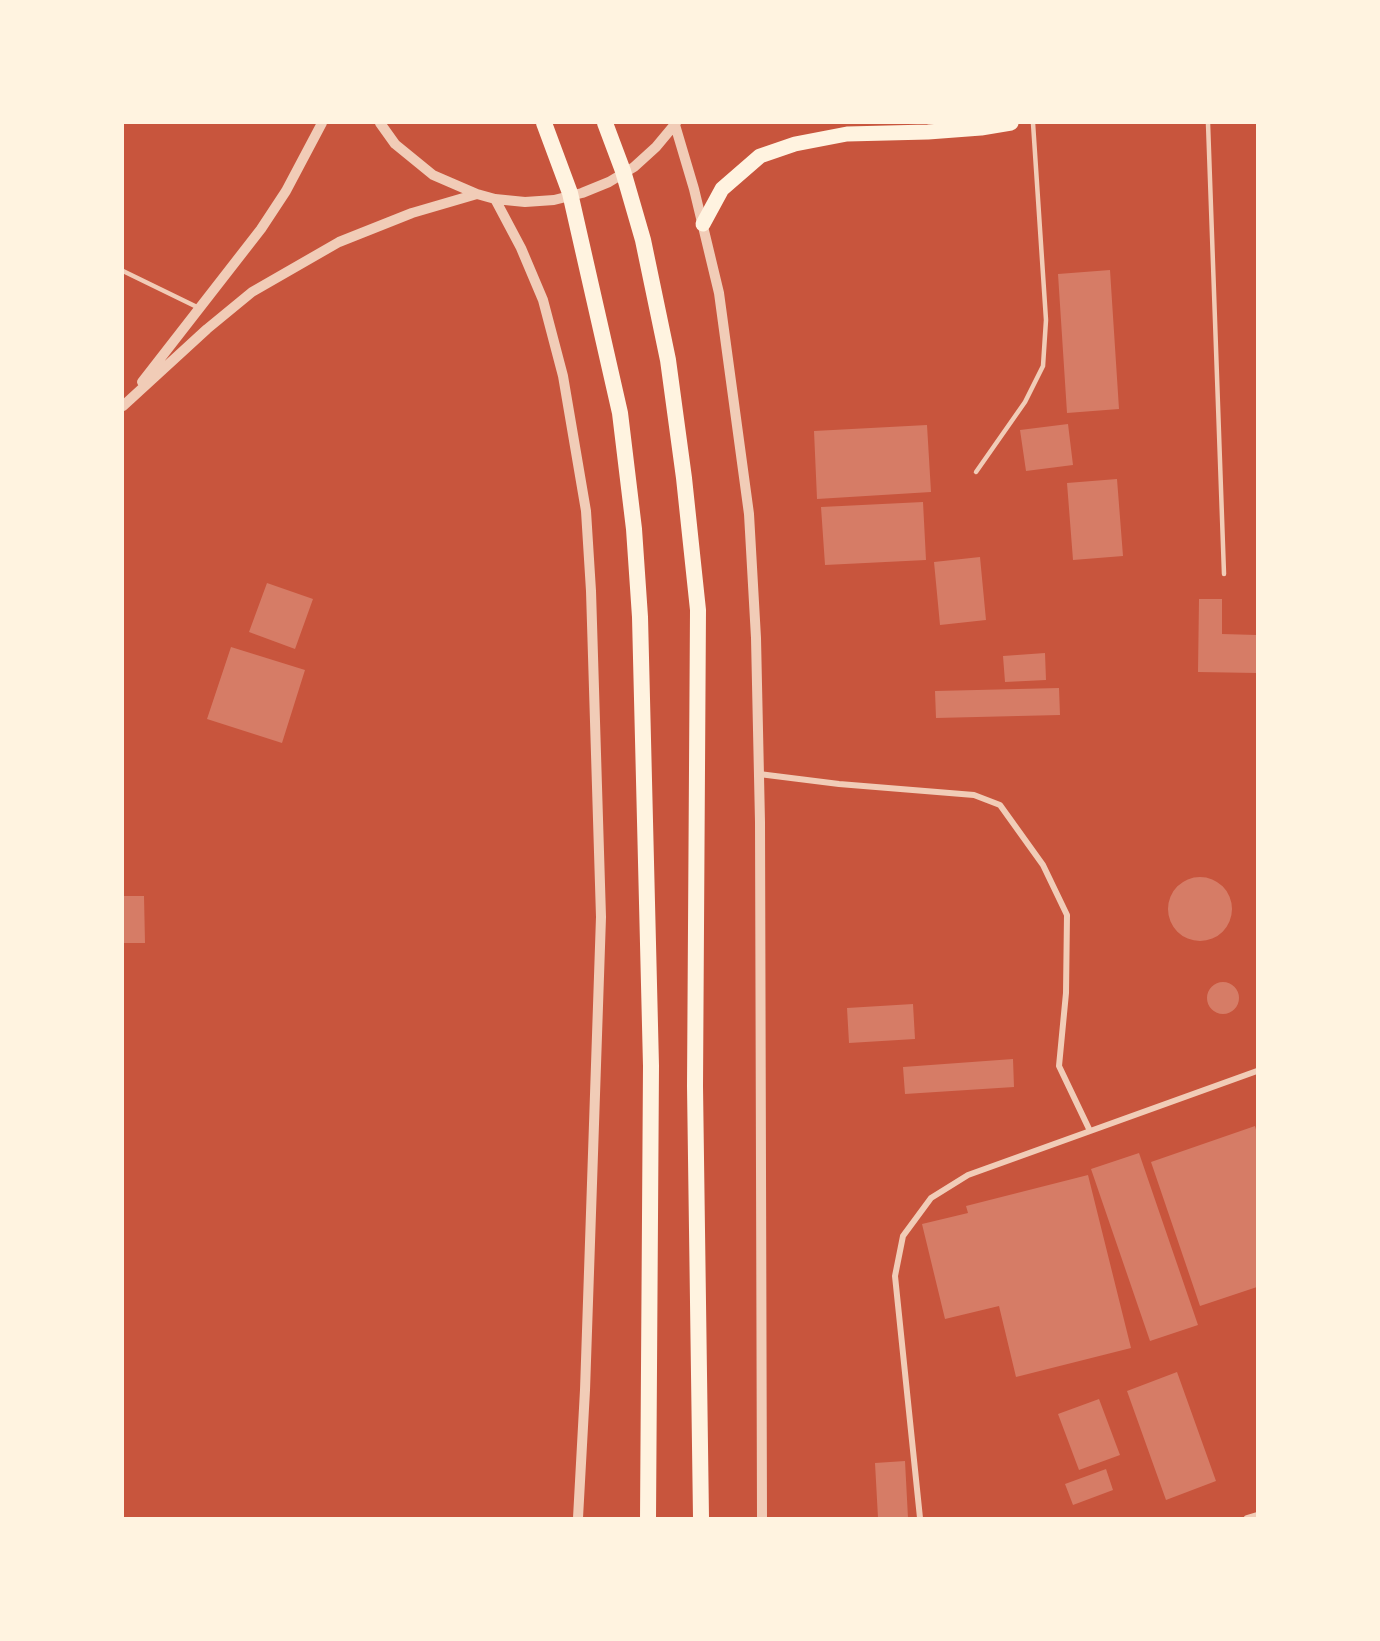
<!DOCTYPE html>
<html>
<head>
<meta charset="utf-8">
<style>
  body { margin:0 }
  #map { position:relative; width:1380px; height:1641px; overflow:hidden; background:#c8553d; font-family:Jost,sans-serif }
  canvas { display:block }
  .frame { position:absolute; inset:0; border:124px solid #fff3e0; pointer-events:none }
</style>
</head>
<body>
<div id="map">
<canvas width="1380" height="1641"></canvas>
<div class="frame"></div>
</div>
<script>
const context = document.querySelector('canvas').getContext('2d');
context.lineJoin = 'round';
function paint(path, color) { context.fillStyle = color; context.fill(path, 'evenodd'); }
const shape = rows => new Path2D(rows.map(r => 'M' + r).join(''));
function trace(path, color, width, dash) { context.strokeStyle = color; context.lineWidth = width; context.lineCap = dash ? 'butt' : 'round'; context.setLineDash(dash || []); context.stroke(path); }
paint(shape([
  [1110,270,1119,409,1067,413,1058,274],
  [1068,424,1073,465,1026,471,1020,430],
  [927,425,931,492,817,499,814,431],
  [1117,479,1123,556,1073,560,1067,483],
  [923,502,926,560,825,565,821,507],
  [980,557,986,620,940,625,934,562],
  [267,583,313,599,295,649,249,632],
  [1199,599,1222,599,1222,634,1257,635,1257,673,1198,672],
  [231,647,305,670,282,743,207,719],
  [1045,653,1046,680,1005,682,1003,656],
  [1059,688,1060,715,936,718,935,691],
  '1168 909a32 32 0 1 1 64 0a32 32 0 1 1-64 0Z',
  [123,896,144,896,145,943,123,943],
  '1207 998a16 16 0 1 1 32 0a16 16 0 1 1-32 0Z',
  [913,1004,915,1039,849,1043,847,1008],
  [1013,1059,1014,1087,905,1094,903,1067],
  [1255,1126,1257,1133,1257,1287,1200,1306,1151,1162],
  [1139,1153,1198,1325,1150,1341,1091,1169],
  [1088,1175,1131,1348,1016,1377,999,1306,945,1319,922,1224,968,1213,966,1206],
  [1177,1372,1216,1481,1166,1500,1127,1391],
  [1099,1399,1120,1455,1079,1470,1058,1414],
  [905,1461,908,1518,878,1518,875,1463],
  [1106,1469,1113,1490,1073,1505,1065,1484]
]), '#d67c66');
trace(shape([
  [1208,123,1224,574],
  [123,271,199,308],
  [976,472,1025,402,1043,366,1046,320,1033,123]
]), '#f1ccb7', 4.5);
trace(shape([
  [759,774,839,784,974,795,1000,805,1043,865,1067,915,1066,993,1059,1066,1090,1131],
  [920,1518,895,1276,903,1236,931,1198,968,1175,1257,1071],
  [1247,1518,1257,1515]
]), '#f1ccb7', 6);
trace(shape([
  [380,123,395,144,433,175,477,194,495,199,525,202,554,200,582,193,609,182,634,167,656,147,676,123],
  [675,125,694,189,719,293,749,514,756,638,760,822,762,1518],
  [495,199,521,248,543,300,563,376,586,511,591,591,601,917,585,1390,578,1518],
  [142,382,261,229,286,191,322,123],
  [123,406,207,329,252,292,339,242,412,213,477,194]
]), '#f1ccb7', 10);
trace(shape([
  [703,224,722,189,760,156,795,144,847,134,928,132,981,128,1011,123]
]), '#fff3e0', 15);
trace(shape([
  [544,123,570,193,620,413,634,529,640,617,651,1066,648,1518],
  [605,123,623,171,643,240,668,360,684,478,698,610,695,1086,701,1518]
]), '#fff3e0', 16);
</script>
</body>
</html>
